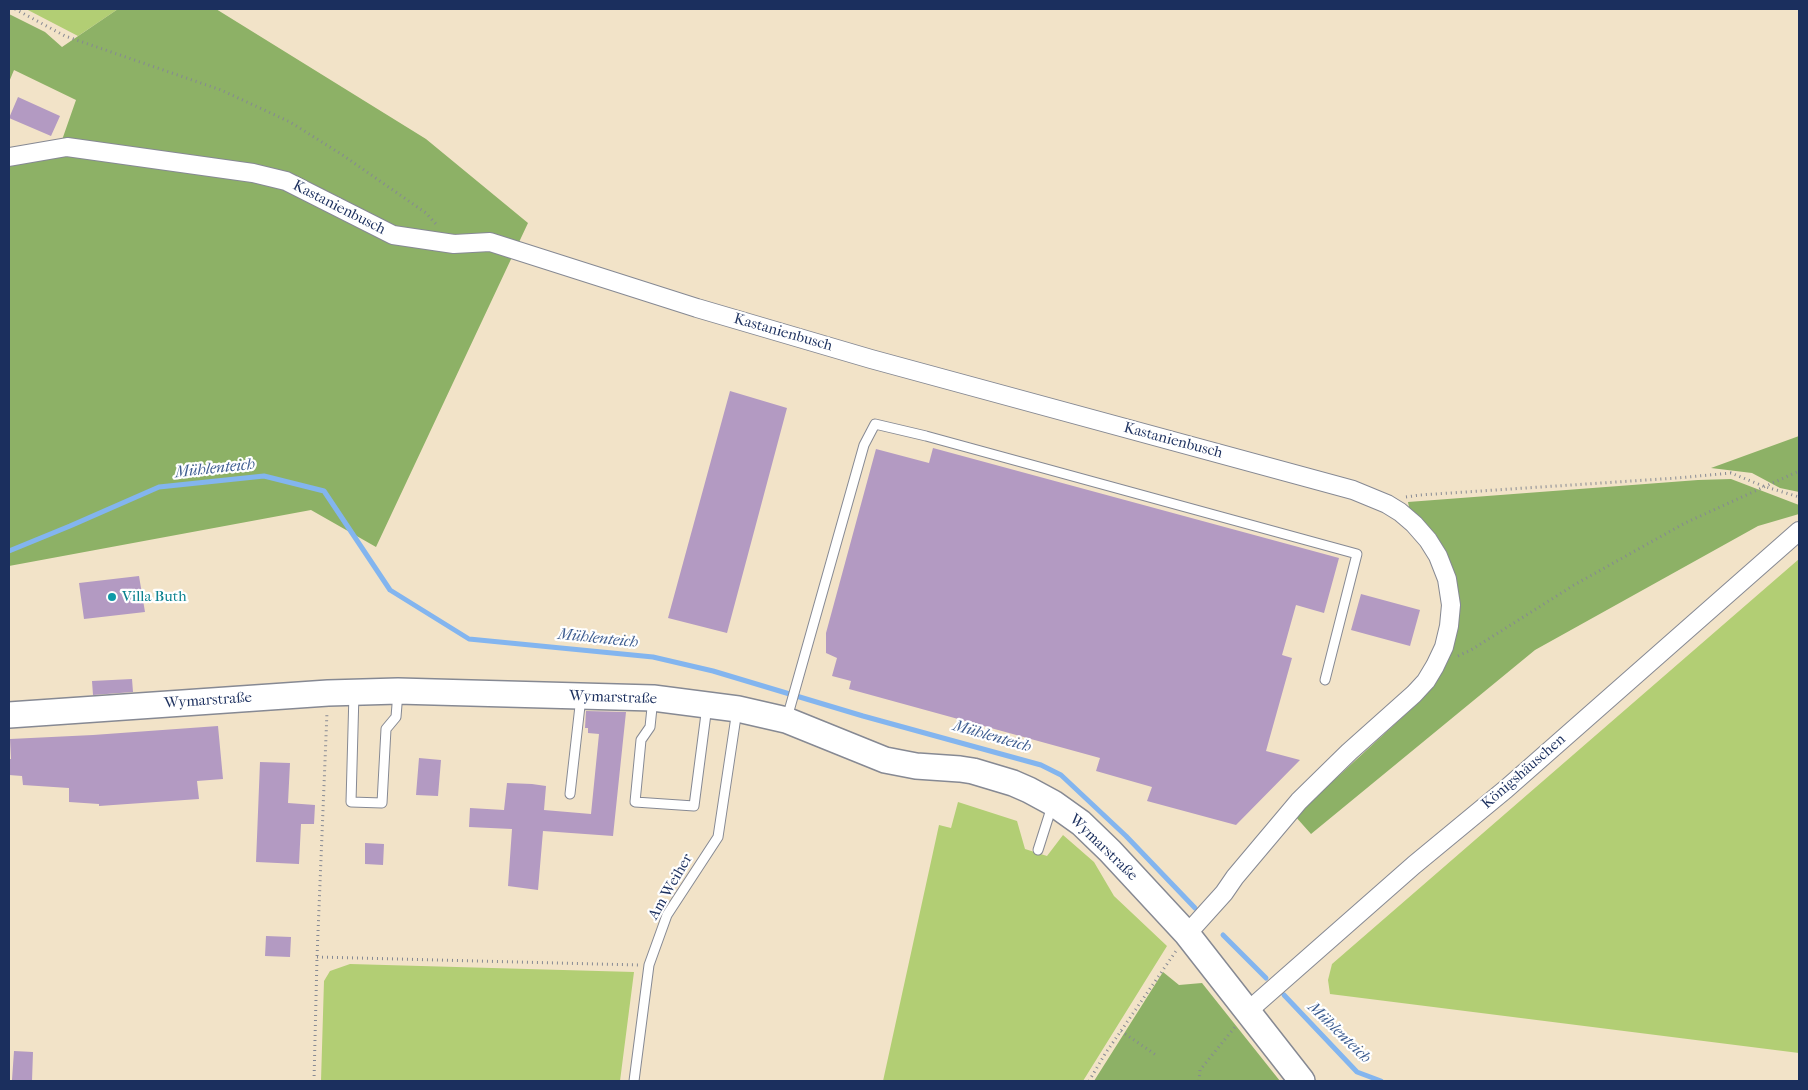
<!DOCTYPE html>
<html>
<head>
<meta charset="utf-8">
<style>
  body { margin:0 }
  #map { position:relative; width:1808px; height:1090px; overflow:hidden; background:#f2e3c8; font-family:"IM FELL French Canon",serif }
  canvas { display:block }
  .frame { position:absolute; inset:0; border:10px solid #1b2f5e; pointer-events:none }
</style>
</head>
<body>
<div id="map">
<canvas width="1808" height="1090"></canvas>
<div class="frame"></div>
</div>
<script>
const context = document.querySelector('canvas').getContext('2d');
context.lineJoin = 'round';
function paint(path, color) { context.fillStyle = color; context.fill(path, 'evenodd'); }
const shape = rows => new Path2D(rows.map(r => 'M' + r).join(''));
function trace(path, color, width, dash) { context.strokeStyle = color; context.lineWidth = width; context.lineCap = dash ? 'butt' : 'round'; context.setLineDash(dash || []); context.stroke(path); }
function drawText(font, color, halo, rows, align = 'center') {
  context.font = font + ' "IM FELL French Canon",serif'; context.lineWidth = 4.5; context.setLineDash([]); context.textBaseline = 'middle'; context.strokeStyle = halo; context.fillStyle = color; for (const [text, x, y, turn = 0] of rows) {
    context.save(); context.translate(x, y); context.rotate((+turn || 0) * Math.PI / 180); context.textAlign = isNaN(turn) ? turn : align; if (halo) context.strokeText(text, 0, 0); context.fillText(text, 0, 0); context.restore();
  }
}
paint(shape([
  [26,9,118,9,78,36],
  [1799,559,1799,1053,1330,994,1328,980,1332,964],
  [958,802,1017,821,1025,849,1047,856,1063,835,1094,862,1114,896,1167,946,1083,1081,883,1081,939,825,951,828],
  [350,964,634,972,620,1081,321,1081,324,981,330,971]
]), '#b2ce74');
paint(shape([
  [118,9,216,9,426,139,528,223,376,547,311,510,9,566,9,162,62,140,76,100,14,70,9,82,9,14,45,32,62,47],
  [1799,436,1799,492,1780,488,1752,473,1711,468],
  [1731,479,1799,505,1799,514,1758,526,1535,650,1311,834,1295,816,1420,701,1453,642,1456,611,1410,512,1408,502,1698,480],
  [1163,972,1179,985,1202,983,1280,1081,1094,1081]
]), '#8db166');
trace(shape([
  [9,551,70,526,159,487,264,476,324,491,390,590,469,639,653,657,713,671,863,716,1041,765,1061,775,1126,836,1195,908],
  [1223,935,1266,978],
  [1284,995,1357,1072,1381,1081]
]), '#83b5ef', 5);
paint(shape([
  [18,97,60,116,51,136,9,118],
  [730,391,787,408,727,633,668,618],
  [933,448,1339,558,1324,613,1296,605,1282,655,1292,658,1266,751,1300,760,1236,825,1147,801,1152,787,1096,771,1100,758,849,689,851,681,832,676,837,658,826,653,826,633,876,449,929,463],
  [139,576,145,612,84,619,79,583],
  [1361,594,1420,610,1410,646,1351,630],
  [132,679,133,692,93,695,92,681],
  [586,711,626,712,613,836,543,831,538,890,508,886,512,829,469,827,470,808,504,810,507,783,532,784,546,786,544,810,591,814,599,734,588,733,588,728,585,728],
  [218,726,223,779,197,781,199,799,99,806,99,804,69,802,69,788,23,785,22,776,9,775,9,759,11,759,10,739,93,735],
  [419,758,441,760,438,796,416,795],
  [260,762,290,763,288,803,315,805,314,824,301,824,299,864,256,862],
  [365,843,384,844,383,865,365,864],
  [266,936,291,937,290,957,265,956],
  [14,1051,33,1052,32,1081,12,1080]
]), '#b39ac2');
const lane = shape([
  [354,693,351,802,382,803,386,729,396,717,398,692],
  [653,698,650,727,641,740,635,802,694,806,707,706],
  [787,718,864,445,875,424,926,436,1357,554,1325,680],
  [570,794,581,697],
  [1038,850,1052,806],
  [634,1081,649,965,667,915,718,837,737,710]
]);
const street = shape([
  [9,157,67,147,253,173,286,181,393,235,454,244,490,242,697,308,871,359,1353,490,1387,504,1400,512,1414,524,1428,540,1438,556,1447,579,1451,605,1449,626,1444,647,1435,666,1426,681,1414,694,1349,752,1299,801,1235,877,1224,893,1187,934],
  [1248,1011,1414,865,1506,789,1799,531]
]);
const secondary = shape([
  [9,715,328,693,398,691,653,698,738,709,786,720,885,760,916,766,960,769,973,771,1013,783,1029,790,1053,803,1081,823,1110,851,1187,934,1302,1081]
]);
trace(lane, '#868993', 11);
trace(street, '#868993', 20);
trace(secondary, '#868993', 28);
trace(shape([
  [15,9,65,36,221,90,290,122,341,154,426,213,436,224],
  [1406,497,1420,495,1677,478,1731,473,1763,486,1799,497],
  [1458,656,1471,650,1574,585,1685,523,1799,471],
  [317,957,638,965],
  [1121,1031,1156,1055],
  [314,1081,317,957,327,712],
  [1089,1081,1105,1054,1176,951],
  [1199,1081,1200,1070,1235,1027]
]), '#868993', 3, [1, 4]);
trace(lane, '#fff', 9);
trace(street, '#fff', 18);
trace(secondary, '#fff', 25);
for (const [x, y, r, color] of [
  [112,597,5,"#0f9aa8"]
]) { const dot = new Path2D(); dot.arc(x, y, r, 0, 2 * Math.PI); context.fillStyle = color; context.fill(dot); trace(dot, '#fff', 2); }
drawText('15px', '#1b2f5e', '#fff', [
  ["Kastanienbusch",339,208,27],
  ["Kastanienbusch",783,333,16],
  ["Kastanienbusch",1173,441,15],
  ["Wymarstraße",613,698,2],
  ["Wymarstraße",208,701,-4],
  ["Königshäuschen",1524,772,-41],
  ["Wymarstraße",1103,848,44],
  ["Am Weiher",671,887,-60]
]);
drawText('15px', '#0d838f', '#fff', [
  ["Villa Buth",122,597]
], 'left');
drawText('italic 16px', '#3f5e91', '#fff', [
  ["Mühlenteich",215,469,-6],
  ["Mühlenteich",598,639,6],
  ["Mühlenteich",992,737,16],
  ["Mühlenteich",1339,1033,44]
]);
</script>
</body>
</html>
